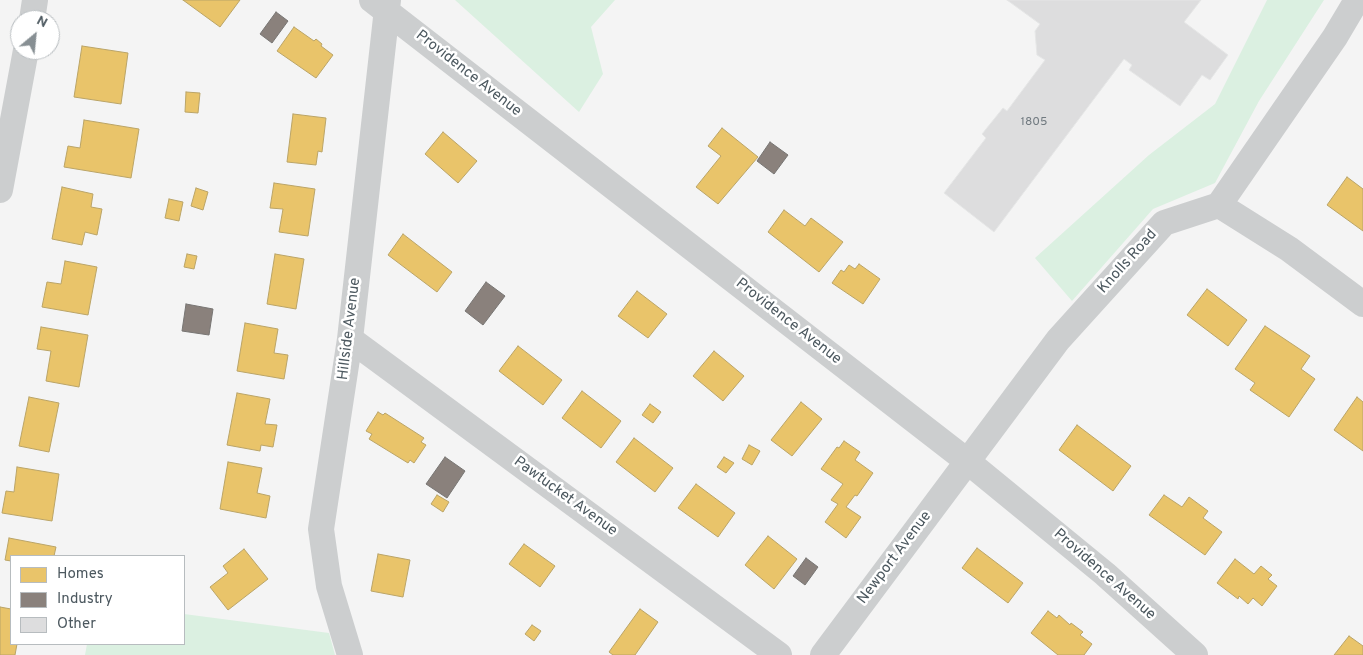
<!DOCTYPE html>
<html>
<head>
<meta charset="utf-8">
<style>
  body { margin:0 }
  #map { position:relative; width:1363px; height:655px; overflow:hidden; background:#f4f4f4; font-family:Overpass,sans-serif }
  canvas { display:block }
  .legend { position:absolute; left:10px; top:555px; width:175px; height:90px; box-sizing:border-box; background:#fff; border:1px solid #b7bcbf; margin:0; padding:6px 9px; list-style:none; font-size:15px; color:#4c585f }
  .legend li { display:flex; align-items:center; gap:10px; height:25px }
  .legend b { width:25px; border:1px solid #b7bcbf }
  .north { position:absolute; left:10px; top:10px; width:50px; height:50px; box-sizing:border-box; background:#fff; border:1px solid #b7bcbf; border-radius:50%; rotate:28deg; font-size:14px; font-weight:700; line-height:20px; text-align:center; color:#4c585f }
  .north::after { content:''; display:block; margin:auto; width:18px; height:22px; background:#878f93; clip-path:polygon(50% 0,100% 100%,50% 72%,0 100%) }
</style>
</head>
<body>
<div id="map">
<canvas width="1363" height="655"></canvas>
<ul class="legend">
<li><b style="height:14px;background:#e9c46a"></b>Homes</li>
<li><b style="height:14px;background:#8a817c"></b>Industry</li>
<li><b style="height:14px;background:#ddddde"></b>Other</li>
</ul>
<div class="north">N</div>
</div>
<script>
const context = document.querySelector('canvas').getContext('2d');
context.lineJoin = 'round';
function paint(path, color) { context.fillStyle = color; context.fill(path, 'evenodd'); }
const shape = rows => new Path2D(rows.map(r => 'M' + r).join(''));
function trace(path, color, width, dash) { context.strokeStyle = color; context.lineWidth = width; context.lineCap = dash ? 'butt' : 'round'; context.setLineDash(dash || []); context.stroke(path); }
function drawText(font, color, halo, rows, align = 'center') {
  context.font = font + ' Overpass,sans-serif'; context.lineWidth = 5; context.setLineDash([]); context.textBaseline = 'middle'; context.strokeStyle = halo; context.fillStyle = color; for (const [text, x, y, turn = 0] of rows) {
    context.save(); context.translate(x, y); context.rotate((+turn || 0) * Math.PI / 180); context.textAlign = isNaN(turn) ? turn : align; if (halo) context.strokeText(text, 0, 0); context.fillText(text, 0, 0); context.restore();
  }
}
paint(shape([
  [455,0,615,0,591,27,603,74,579,112],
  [1267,0,1324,0,1259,101,1215,183,1153,209,1072,301,1035,258,1149,155,1215,104],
  [184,614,329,633,335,655,85,655,87,644,184,644]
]), '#dbf0e1');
const homes = shape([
  [183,0,240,0,220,27,183,0],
  [294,27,314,41,316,39,322,44,321,46,333,55,316,78,277,51,294,27],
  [82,46,128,53,121,104,74,97,82,46],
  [186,92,200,93,198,113,185,112,186,92],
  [293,114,326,118,322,152,318,151,316,165,287,162,293,114],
  [84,120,139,129,131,178,64,167,68,146,80,148,84,120],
  [722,128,758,157,718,204,696,187,721,156,708,146,722,128],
  [443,132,477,161,458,183,425,154,443,132],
  [1347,177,1363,189,1363,231,1327,205,1347,177],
  [274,183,315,189,308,236,279,232,283,209,270,208,274,183],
  [62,187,93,194,91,207,102,209,97,235,85,232,82,245,52,239,62,187],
  [196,188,208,192,203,210,191,206,196,188],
  [169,199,183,202,179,221,165,218,169,199],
  [784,210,805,226,811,218,843,242,819,272,768,232,784,210],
  [403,234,452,272,437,292,388,255,403,234],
  [187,254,197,256,194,269,184,267,187,254],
  [275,254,304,259,296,309,267,304,275,254],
  [65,261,97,267,88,315,42,307,47,282,61,284,65,261],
  [859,264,880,279,863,304,832,283,841,270,844,272,849,265,855,269,859,264],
  [1207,289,1247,320,1228,346,1187,315,1207,289],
  [637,291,667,314,648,338,618,316,637,291],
  [245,323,278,329,274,353,288,355,284,379,237,371,245,323],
  [1265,326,1310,356,1301,369,1315,379,1289,417,1250,390,1255,383,1235,369,1265,326],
  [41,327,88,335,79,387,46,381,51,351,37,349,41,327],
  [518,346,562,380,543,405,499,371,518,346],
  [714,351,744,376,723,401,693,376,714,351],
  [582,391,621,421,601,448,562,418,582,391],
  [237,393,270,399,265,424,277,425,273,447,261,445,260,451,227,445,237,393],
  [29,397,59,403,49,452,19,446,29,397],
  [1357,397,1363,402,1363,451,1334,430,1357,397],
  [801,402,822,419,792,456,771,440,801,402],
  [650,404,661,412,653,423,642,415,650,404],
  [378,412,383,415,385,413,424,438,421,442,426,445,414,463,410,460,408,463,369,439,372,434,366,431,378,412],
  [1077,425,1131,466,1113,491,1059,450,1077,425],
  [634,438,673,468,655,492,616,462,634,438],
  [844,441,860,452,855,460,873,473,857,496,855,495,846,507,861,517,846,538,825,522,838,504,831,500,843,484,821,469,837,447,839,448,844,441],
  [749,445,760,451,752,465,742,459,749,445],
  [724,457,734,463,726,473,717,467,724,457],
  [228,462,262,468,257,493,270,496,266,518,220,509,228,462],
  [17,467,59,474,52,521,2,513,6,491,14,492,17,467],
  [696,484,735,513,718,537,678,508,696,484],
  [437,495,449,502,443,512,431,504,437,495],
  [1164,495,1182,507,1189,497,1208,511,1203,518,1222,532,1205,555,1149,515,1164,495],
  [768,536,797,559,774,589,745,565,768,536],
  [9,538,56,547,54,556,11,556,11,561,5,560,9,538],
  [524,544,555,566,540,587,509,564,524,544],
  [977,548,1023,583,1008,603,962,568,977,548],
  [244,549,268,579,228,610,210,587,228,573,223,566,244,549],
  [378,554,410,560,403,597,371,591,378,554],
  [1235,559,1254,574,1261,566,1272,575,1268,579,1277,586,1262,606,1253,598,1248,604,1239,596,1238,599,1217,583,1235,559],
  [0,607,11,609,11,644,17,644,15,655,0,655,0,607],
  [640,609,658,622,635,655,613,655,609,652,640,609],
  [1048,611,1057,618,1059,615,1070,625,1071,623,1083,632,1080,635,1092,644,1084,655,1058,655,1031,633,1048,611],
  [532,625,541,631,534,641,525,634,532,625],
  [1349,636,1363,646,1363,655,1334,655,1349,636]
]);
paint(homes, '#e9c46a');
trace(homes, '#baa467', 1);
const industry = shape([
  [276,12,288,21,272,43,260,34,276,12],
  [770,142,788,155,774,174,757,161,770,142],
  [486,282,505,296,483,325,465,311,486,282],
  [186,304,213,309,209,335,182,331,186,304],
  [445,457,465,471,447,498,426,484,445,457],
  [806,558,818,567,805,585,793,576,806,558]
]);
paint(industry, '#8a817c');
trace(industry, '#777573', 1);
const building = shape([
  [1007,0,1201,0,1184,22,1228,55,1210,80,1202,75,1180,106,1129,70,1132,65,1124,59,994,232,944,193,986,138,982,134,1003,108,1007,111,1045,60,1037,55,1035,31,1040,24,1007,0]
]);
paint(building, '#ddddde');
trace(building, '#e5e6e6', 1);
trace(shape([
  [372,0,967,461,1105,574,1195,655],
  [32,20,35,0],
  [0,190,26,50],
  [1219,205,1335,37,1357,0],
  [1219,205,1289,249,1363,304],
  [350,339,779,655],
  [350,655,329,586,321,529,350,339,388,0],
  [823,655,1058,340,1164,223,1219,205]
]), '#cccecf', 26);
drawText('12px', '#717a80', null, [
  ["1805",1034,123]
]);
drawText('15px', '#4c585f', '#fff', [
  ["Providence Avenue",468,74,38],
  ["Knolls Road",1128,262,-48],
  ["Providence Avenue",788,322,38],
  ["Hillside Avenue",350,329,-83],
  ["Pawtucket Avenue",565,497,36],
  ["Newport Avenue",895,558,-53],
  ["Providence Avenue",1104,575,41]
]);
</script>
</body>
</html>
